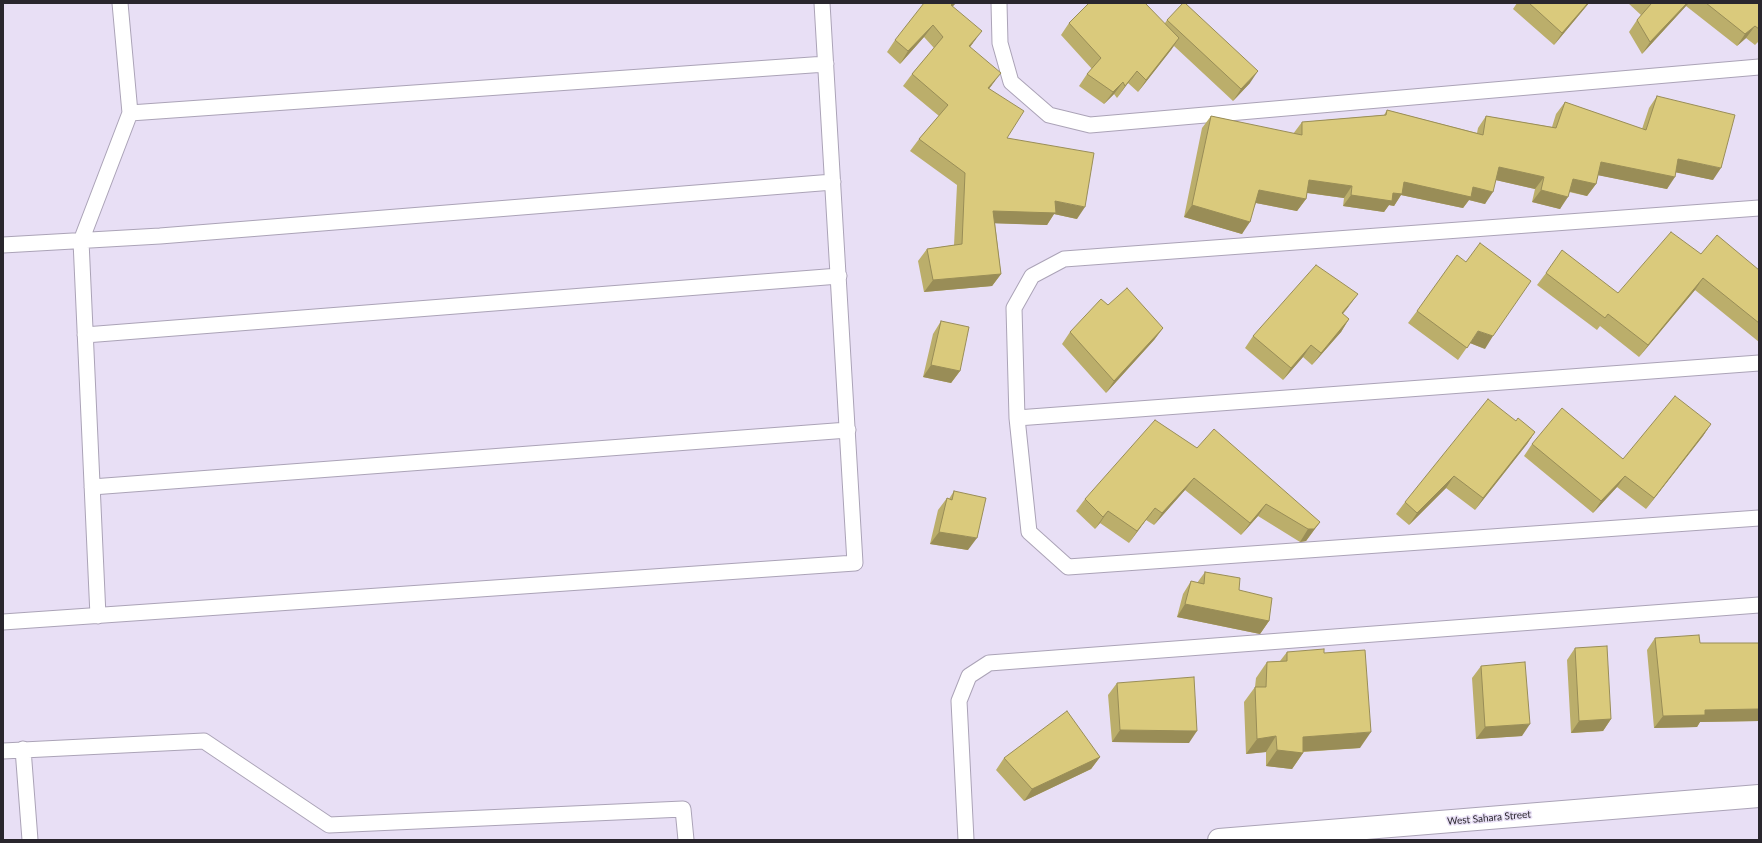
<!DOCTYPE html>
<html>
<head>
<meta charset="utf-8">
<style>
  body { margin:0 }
  #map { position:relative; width:1762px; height:843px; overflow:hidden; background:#e8dff5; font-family:Lato,sans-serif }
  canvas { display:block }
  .frame { position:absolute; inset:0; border:4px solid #29262d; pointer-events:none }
</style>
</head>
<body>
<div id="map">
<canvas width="1762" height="843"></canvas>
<div class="frame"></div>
</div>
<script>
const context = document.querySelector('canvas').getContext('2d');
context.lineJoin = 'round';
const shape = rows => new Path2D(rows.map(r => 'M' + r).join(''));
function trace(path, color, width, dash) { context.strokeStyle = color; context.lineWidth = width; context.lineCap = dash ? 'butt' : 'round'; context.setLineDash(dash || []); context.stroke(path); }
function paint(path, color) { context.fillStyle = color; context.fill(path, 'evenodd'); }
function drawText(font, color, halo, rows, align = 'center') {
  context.font = font + ' Lato,sans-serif'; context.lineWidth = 3; context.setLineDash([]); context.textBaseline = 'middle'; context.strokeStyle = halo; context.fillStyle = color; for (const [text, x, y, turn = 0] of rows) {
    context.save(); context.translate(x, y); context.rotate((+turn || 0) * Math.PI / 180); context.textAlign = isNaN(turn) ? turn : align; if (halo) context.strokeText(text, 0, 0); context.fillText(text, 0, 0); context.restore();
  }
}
const lane = shape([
  [120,3,130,113,826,64],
  [999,3,1000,43,1011,82,1049,115,1090,125,1759,67],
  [1759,208,1064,259,1032,276,1014,308,1017,418,1029,532,1068,567,1759,518],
  [3,245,160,236,833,182],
  [85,335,839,276],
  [1017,418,1759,363],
  [92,487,848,430],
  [98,616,81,241,130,113],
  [3,622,855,563,822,3],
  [23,749,30,840],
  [3,751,204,741,329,825,683,809,686,840],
  [966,840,959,701,969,676,989,663,1759,605]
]);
const street = shape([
  [1219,840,1759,796]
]);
trace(lane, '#aba3b7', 17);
trace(street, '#aba3b7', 24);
trace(lane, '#fff', 15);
trace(street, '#fff', 22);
paint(shape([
  [1517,3,1589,3,1554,45,1513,9],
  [1628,3,1759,3,1759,41,1755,45,1746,38,1737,46,1686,6,1642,54,1629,32,1637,20,1641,15],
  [953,7,973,43,970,47,992,85,989,89,1007,138,1077,219,1054,214,1047,225,995,223,1001,274,992,286,924,292,918,261,927,249,954,245,957,185,910,151,919,139,939,116,903,86,912,74,934,48,924,37,900,64,887,52,895,40],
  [1167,20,1250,83,1233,101,1174,46,1138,92,1128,83,1117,98,1114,94,1104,104,1079,86,1087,74,1092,69,1061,35,1069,23,1165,23],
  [1657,96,1713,180,1676,172,1667,189,1598,175,1596,184,1587,196,1569,192,1560,209,1532,202,1535,189,1496,180,1485,204,1469,200,1463,208,1401,195,1394,206,1389,205,1384,212,1343,206,1344,198,1307,193,1306,199,1297,211,1256,203,1242,234,1184,217,1202,128,1211,116,1293,134,1302,122,1384,115,1387,110,1477,133,1478,128,1486,116,1552,127,1556,114,1565,102,1642,129,1649,108],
  [1701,254,1759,270,1759,342,1695,290,1639,357,1600,326,1597,330,1537,285,1546,273,1618,293],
  [1108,305,1163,328,1154,340,1106,393,1062,344,1070,332],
  [1349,306,1343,314,1349,319,1341,332,1312,365,1303,357,1283,380,1245,348,1253,336],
  [1417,311,1485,349,1470,343,1458,360,1408,323],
  [941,321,960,371,951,383,923,377,933,334],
  [1516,421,1535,432,1527,444,1475,510,1446,488,1409,525,1396,514,1405,502],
  [1711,424,1703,436,1646,509,1617,487,1593,513,1524,456,1532,444,1623,459],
  [1197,448,1320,522,1306,541,1300,542,1258,516,1241,535,1185,490,1154,525,1146,520,1129,543,1100,523,1095,529,1076,511,1085,499],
  [954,491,968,550,930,544,938,510,947,498,949,499],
  [1205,572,1239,590,1269,621,1260,634,1177,617,1183,594,1191,581,1197,583],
  [1655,638,1700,643,1759,643,1759,721,1700,722,1697,727,1654,728,1647,650],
  [1575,648,1611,719,1603,731,1571,733,1567,660],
  [1287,652,1324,653,1360,748,1303,752,1303,753,1292,769,1266,766,1266,752,1246,754,1244,702,1255,687,1256,678,1267,662,1280,661],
  [1481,666,1522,736,1476,739,1472,678],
  [1117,683,1189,743,1112,742,1108,695],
  [1100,757,1091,769,1024,801,996,770,1004,758]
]), '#bbae6b');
paint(shape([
  [953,3,956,3,943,17,951,5],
  [1588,3,1589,3,1554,45,1562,33],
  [1687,3,1689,3,1686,6,1642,54,1650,42],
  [933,25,924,37,900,64,908,51],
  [1755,26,1746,38,1737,46,1745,34],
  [982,31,973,43,961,58,969,46],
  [1179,38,1171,50,1138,92,1146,80],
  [1137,71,1128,83,1117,98,1125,86],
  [1258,71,1250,83,1233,101,1241,89],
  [1001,73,992,85,979,100,988,88],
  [1123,82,1114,94,1104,104,1113,92],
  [1678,159,1721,168,1713,180,1669,171],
  [1601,162,1675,177,1667,189,1592,174],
  [1499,167,1544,177,1535,189,1491,179],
  [1573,179,1596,184,1587,196,1564,190],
  [1309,180,1352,186,1344,198,1301,192],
  [1404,182,1473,187,1493,192,1485,204,1469,200,1463,208,1401,195,1394,206,1389,205,1384,212,1343,206,1351,195,1393,193],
  [1259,190,1306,199,1297,211,1251,202],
  [1541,190,1568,197,1560,209,1532,202],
  [1055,201,1085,207,1077,219,1054,214,1047,225,985,223,993,211],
  [1192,205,1250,222,1242,234,1184,217],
  [1001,274,992,286,924,292,933,280],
  [1703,278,1695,290,1639,357,1648,345],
  [1358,294,1349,306,1333,325,1342,313],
  [1349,319,1341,332,1312,365,1321,353],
  [1163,328,1154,340,1106,393,1114,381],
  [1478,331,1493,336,1485,349,1470,343],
  [1311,345,1303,357,1283,380,1291,368],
  [931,365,960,371,951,383,923,377],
  [1711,424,1703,436,1646,509,1654,498],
  [1535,432,1527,444,1475,510,1483,498],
  [1454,476,1446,488,1409,525,1417,513],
  [1625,476,1617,487,1593,513,1601,501],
  [1194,478,1185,490,1154,525,1162,513],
  [1266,504,1258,516,1241,535,1250,523],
  [1155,508,1146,520,1129,543,1137,531],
  [1108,511,1100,523,1095,529,1103,517],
  [1320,522,1306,541,1300,542,1308,529],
  [939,532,977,538,968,550,930,544],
  [1185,604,1269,621,1260,634,1177,617],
  [1759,709,1759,721,1700,722,1697,727,1654,728,1663,716,1705,710],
  [1611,719,1603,731,1571,733,1579,721],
  [1530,724,1522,736,1476,739,1485,727],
  [1120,730,1197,731,1189,743,1112,742],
  [1371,732,1360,748,1296,752,1303,753,1292,769,1266,766,1277,750,1303,737],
  [1276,736,1266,752,1246,754,1257,739],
  [1100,757,1091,769,1024,801,1032,789]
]), '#998d57');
const building = shape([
  [924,3,953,3,951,5,982,31,969,46,1001,73,988,88,1024,111,1007,138,1094,153,1085,207,1055,201,1056,213,993,211,1001,274,933,280,927,249,962,244,965,173,919,139,948,105,912,74,943,37,933,25,908,51,895,40,924,3],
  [1089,3,1145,3,1179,38,1146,80,1137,71,1125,86,1123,82,1113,92,1087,74,1101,58,1069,23,1089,3],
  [1183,3,1185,3,1258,71,1241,89,1167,20,1183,3],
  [1529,3,1588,3,1562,33,1529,3],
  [1650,3,1687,3,1650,42,1637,20,1651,4,1650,3],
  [1706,3,1759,3,1759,29,1755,26,1745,34,1706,3],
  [1657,96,1735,115,1721,168,1678,159,1675,177,1601,162,1596,184,1573,179,1568,197,1541,190,1544,177,1499,167,1493,192,1473,187,1471,197,1404,182,1402,194,1393,193,1392,201,1351,195,1352,186,1309,180,1306,199,1259,190,1250,222,1192,205,1211,116,1302,135,1302,122,1386,115,1387,110,1483,135,1486,116,1556,128,1565,102,1646,130,1657,96],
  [1671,232,1701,254,1717,235,1759,270,1759,323,1703,278,1648,345,1608,314,1605,318,1546,273,1562,250,1618,293,1671,232],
  [1480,243,1531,281,1493,336,1478,331,1467,348,1417,311,1457,255,1466,262,1480,243],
  [1316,265,1358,294,1342,313,1349,319,1321,353,1311,345,1291,368,1253,336,1316,265],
  [1127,288,1163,328,1114,381,1070,332,1101,299,1108,305,1127,288],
  [941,321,969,327,960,371,931,365,941,321],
  [1675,396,1711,424,1654,498,1625,476,1601,501,1532,444,1562,408,1623,459,1675,396],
  [1488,399,1516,421,1518,418,1535,432,1483,498,1454,476,1417,513,1405,502,1488,399],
  [1155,420,1197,448,1214,429,1320,522,1314,529,1308,529,1266,504,1250,523,1194,478,1162,513,1155,508,1137,531,1108,511,1103,517,1085,499,1155,420],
  [954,491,986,498,977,538,939,532,947,498,952,500,954,491],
  [1205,572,1240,578,1239,590,1272,598,1269,621,1185,604,1191,581,1204,584,1205,572],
  [1699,635,1700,643,1759,643,1759,709,1705,710,1705,715,1663,716,1655,638,1699,635],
  [1607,646,1611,719,1579,721,1575,648,1607,646],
  [1324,649,1324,653,1365,650,1371,732,1303,737,1303,753,1277,750,1276,736,1257,739,1255,687,1266,687,1267,662,1287,661,1287,652,1324,649],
  [1525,662,1530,724,1485,727,1481,666,1525,662],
  [1194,677,1197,731,1120,730,1117,683,1194,677],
  [1067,711,1100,757,1032,789,1004,758,1067,711]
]);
paint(building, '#daca7c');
trace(building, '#998d57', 1);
drawText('10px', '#29262d', '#e8dff5', [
  ["West Sahara Street",1489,818,-5]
]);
</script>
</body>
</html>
